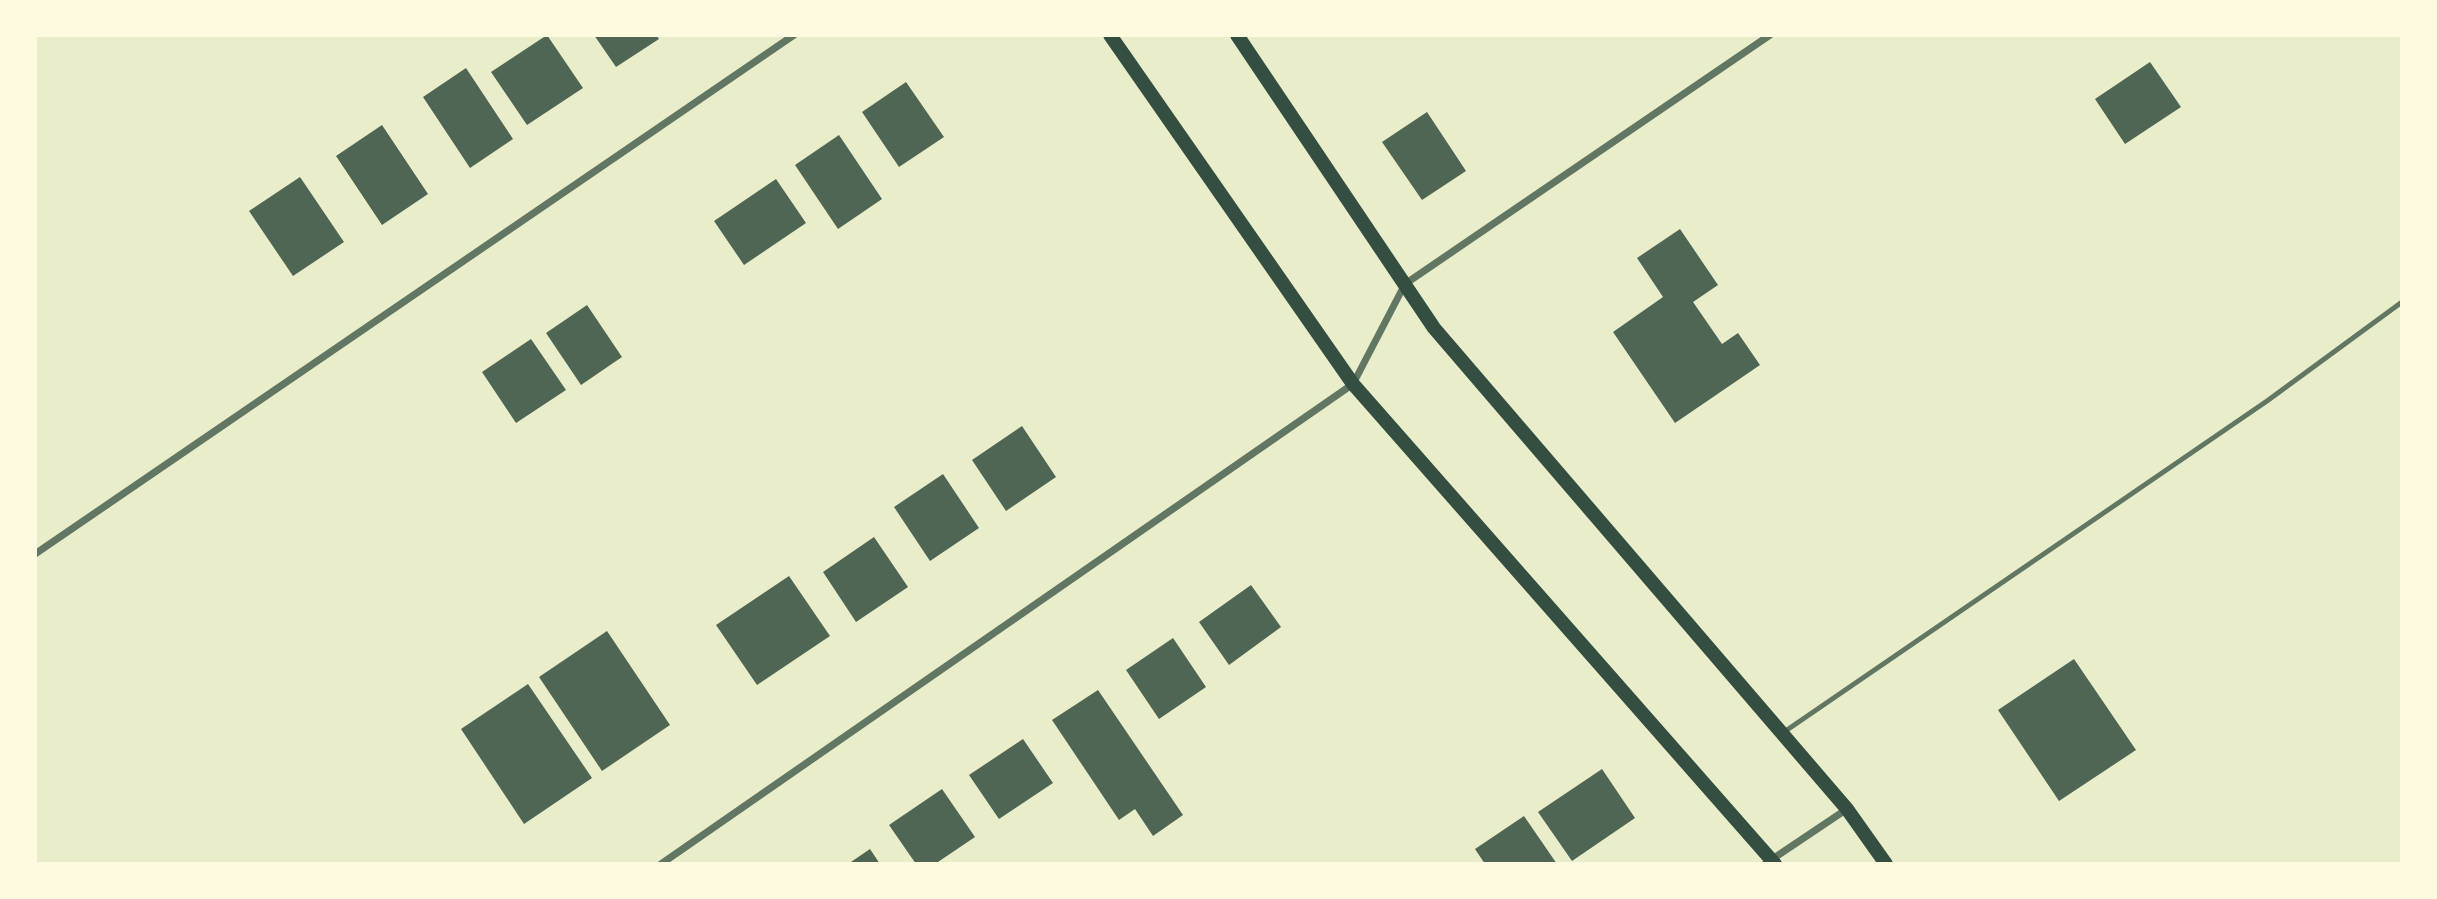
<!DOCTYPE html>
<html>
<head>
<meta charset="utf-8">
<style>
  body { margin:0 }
  #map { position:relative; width:2437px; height:899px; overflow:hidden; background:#e9edc9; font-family:"Exo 2",sans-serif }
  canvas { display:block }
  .frame { position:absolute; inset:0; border:37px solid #fefae0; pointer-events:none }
</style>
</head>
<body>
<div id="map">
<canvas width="2437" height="899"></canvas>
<div class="frame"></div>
</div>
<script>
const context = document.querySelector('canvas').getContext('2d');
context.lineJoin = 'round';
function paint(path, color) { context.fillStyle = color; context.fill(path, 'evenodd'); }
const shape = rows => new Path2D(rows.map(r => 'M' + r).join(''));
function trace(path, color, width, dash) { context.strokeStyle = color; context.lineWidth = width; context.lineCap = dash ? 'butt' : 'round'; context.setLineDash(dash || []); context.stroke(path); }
paint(shape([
  [547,35,583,88,527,125,491,72],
  [594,35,656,35,659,39,616,67],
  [2150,62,2181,107,2125,144,2095,99],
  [466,68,513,139,470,168,423,97],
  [906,82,944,137,899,167,862,112],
  [1427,112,1466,171,1422,200,1382,142],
  [382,125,428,194,382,225,336,156],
  [839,135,882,199,838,229,795,165],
  [300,177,344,242,293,276,249,211],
  [776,179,806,223,744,265,714,221],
  [1680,229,1718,285,1693,302,1722,344,1738,333,1760,365,1675,423,1613,332,1663,297,1637,258],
  [587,305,622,357,581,385,546,333],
  [531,339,566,390,516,423,482,372],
  [1022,426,1056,477,1006,511,972,460],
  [943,474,979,528,930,561,894,507],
  [874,537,908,587,856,622,823,572],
  [789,576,830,636,757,685,716,625],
  [1251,585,1281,627,1229,665,1199,622],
  [607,631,670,725,602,771,539,677],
  [1173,638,1206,687,1159,719,1126,670],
  [2074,659,2136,750,2059,801,1998,710],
  [528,684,592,778,524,824,461,729],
  [1098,690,1183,815,1153,836,1135,809,1119,820,1052,720],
  [1023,739,1053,783,999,819,969,775],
  [1602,769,1635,818,1572,861,1538,812],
  [942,789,975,837,935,864,916,864,889,825],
  [1524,816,1557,864,1485,864,1475,849],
  [870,849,880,864,848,864]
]), '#4f6655');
trace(shape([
  [1784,732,2267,401,2402,302]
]), '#617663', 5);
trace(shape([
  [35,554,794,35],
  [661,864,1353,384,1405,284,1770,35],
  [1765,864,1847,809]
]), '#617663', 7);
trace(shape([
  [1110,35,1353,384,1775,864],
  [1237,35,1434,328,1847,809,1886,864]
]), '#344e41', 14);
</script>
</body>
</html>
